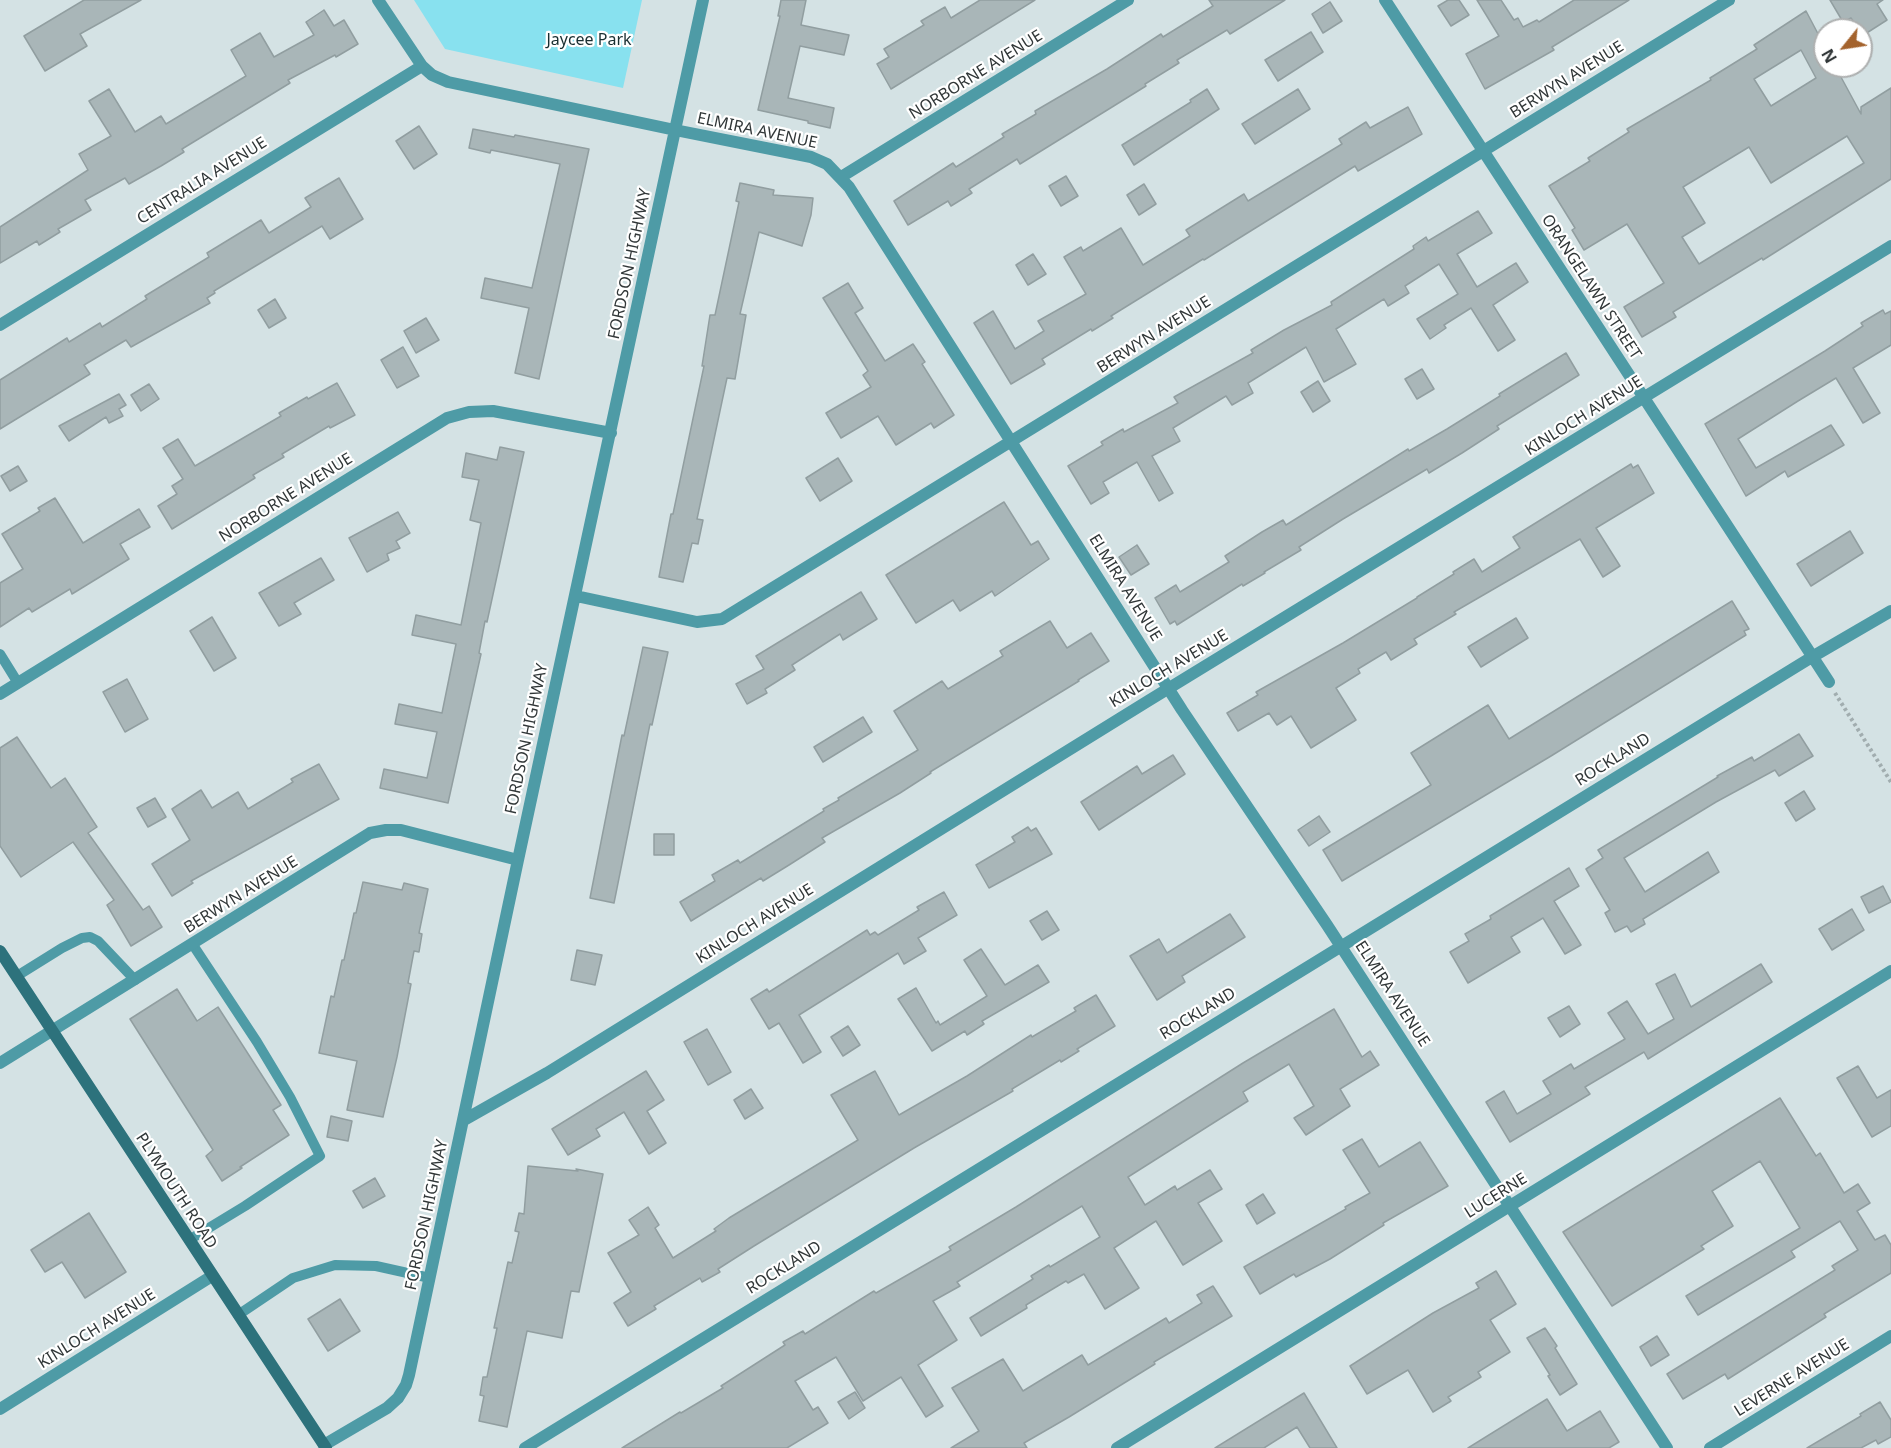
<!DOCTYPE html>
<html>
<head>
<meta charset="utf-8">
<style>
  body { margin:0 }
  #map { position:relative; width:1891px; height:1448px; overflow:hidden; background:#d4e2e4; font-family:"Noto Sans",sans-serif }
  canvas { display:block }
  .north { position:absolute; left:1813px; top:18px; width:60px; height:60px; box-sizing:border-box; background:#fff; border:2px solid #adafaf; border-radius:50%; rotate:240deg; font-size:16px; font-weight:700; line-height:24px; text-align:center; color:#313738 }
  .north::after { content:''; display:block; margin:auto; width:21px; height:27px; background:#a4632d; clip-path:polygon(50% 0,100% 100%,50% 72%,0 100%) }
</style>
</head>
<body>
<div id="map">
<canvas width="1891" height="1448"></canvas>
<div class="north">N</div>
</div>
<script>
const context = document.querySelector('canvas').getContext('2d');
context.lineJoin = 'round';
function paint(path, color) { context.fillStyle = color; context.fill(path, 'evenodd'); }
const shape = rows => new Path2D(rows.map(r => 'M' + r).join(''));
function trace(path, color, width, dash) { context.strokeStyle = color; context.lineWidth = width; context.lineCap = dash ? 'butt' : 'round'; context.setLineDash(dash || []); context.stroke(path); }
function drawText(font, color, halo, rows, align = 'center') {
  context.font = font + ' "Noto Sans",sans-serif'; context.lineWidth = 4.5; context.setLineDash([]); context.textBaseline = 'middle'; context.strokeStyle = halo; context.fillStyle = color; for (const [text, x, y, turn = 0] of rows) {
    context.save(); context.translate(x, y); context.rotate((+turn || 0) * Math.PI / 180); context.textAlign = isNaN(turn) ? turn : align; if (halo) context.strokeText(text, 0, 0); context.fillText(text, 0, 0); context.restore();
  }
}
paint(shape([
  [414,0,642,0,623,88,445,49]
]), '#88e1ef');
const building = shape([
  [84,0,141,0,80,34,87,46,45,71,24,36,84,0],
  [781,0,806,0,801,25,849,35,844,55,800,46,788,98,834,108,830,128,808,123,808,121,758,110,780,16,778,16,781,0],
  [980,0,1035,0,891,89,877,64,889,57,884,49,924,25,921,21,945,7,951,18,980,0],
  [1209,0,1285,0,1230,34,1227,30,1177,60,1179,63,1145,84,1146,86,1020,164,1017,159,969,189,972,193,951,206,948,201,908,225,894,201,953,163,956,167,1004,137,1002,134,1036,114,1035,111,1107,69,1161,34,1163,37,1213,6,1209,0],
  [1448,0,1459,0,1469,15,1451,26,1438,6,1448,0],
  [1477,0,1501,0,1514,20,1518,18,1523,27,1537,20,1539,22,1574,0,1629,0,1552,47,1554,50,1485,89,1466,54,1499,36,1477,0],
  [1830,0,1883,0,1877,4,1887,20,1862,36,1861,30,1859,30,1851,18,1843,22,1830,0],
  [1330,2,1342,21,1323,33,1312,14,1330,2],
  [324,10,334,26,344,20,358,44,336,57,335,55,288,80,290,83,182,149,184,152,161,166,129,184,125,178,85,200,91,210,58,229,60,232,39,245,37,241,0,263,0,227,88,170,79,154,111,136,89,101,109,89,135,132,161,116,166,124,246,76,231,50,260,33,274,57,314,35,306,22,324,10],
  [1806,11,1825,47,1825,66,1835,66,1861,114,1861,107,1891,88,1891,179,1763,260,1762,258,1673,312,1676,317,1642,337,1624,307,1664,283,1627,224,1584,250,1572,230,1575,228,1549,186,1590,161,1588,158,1629,132,1627,129,1711,80,1710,78,1757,49,1754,45,1806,11],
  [1801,50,1816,78,1771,106,1754,79,1801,50],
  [1847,136,1864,163,1699,264,1682,237,1705,223,1683,187,1749,147,1771,183,1847,136],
  [1311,32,1323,52,1278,81,1265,60,1311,32],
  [1207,89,1219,109,1134,165,1122,145,1191,102,1190,100,1207,89],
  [1298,89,1310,109,1255,144,1242,124,1298,89],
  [1408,107,1422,134,1358,171,1355,166,1204,260,1203,259,1111,316,1113,318,1092,331,1091,329,1042,359,1045,364,1011,384,974,323,993,311,1015,349,1044,331,1038,321,1086,294,1064,257,1081,247,1083,251,1121,228,1143,265,1190,236,1186,230,1244,194,1248,201,1342,144,1339,139,1366,122,1370,128,1408,107],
  [419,126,437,154,414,169,396,141,419,126],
  [473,129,514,137,515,135,589,149,539,379,515,373,529,308,481,298,485,278,532,288,560,164,491,150,490,153,469,148,473,129],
  [1066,176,1078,196,1061,206,1049,186,1066,176],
  [339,178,363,219,330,239,322,226,214,291,215,293,207,298,210,303,131,347,126,340,84,365,90,374,0,429,0,380,67,338,69,342,100,323,102,327,147,299,145,296,209,257,207,253,261,220,269,233,311,207,305,198,339,178],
  [740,183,774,190,773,195,813,198,811,215,802,246,759,232,740,314,746,315,735,379,727,378,697,519,703,520,698,544,692,543,683,582,659,577,671,514,673,514,704,366,702,366,710,315,715,315,739,202,736,201,740,183],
  [1144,184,1156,204,1139,215,1127,195,1144,184],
  [1478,211,1492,233,1457,254,1477,287,1516,263,1528,282,1493,305,1515,340,1498,351,1471,308,1444,325,1446,328,1430,339,1417,319,1458,294,1439,264,1405,286,1409,293,1388,306,1384,299,1336,329,1356,364,1324,382,1306,347,1248,383,1253,393,1232,405,1226,396,1173,428,1180,441,1152,456,1173,493,1159,501,1137,462,1103,482,1109,493,1091,504,1068,466,1103,445,1101,442,1123,429,1124,432,1178,403,1174,397,1253,353,1251,350,1284,330,1332,305,1331,302,1414,249,1413,246,1426,237,1428,241,1478,211],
  [1033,254,1046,274,1028,285,1016,265,1033,254],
  [848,283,863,308,855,313,885,361,913,344,925,362,922,364,954,415,934,428,931,423,896,445,878,416,841,438,826,413,871,387,863,375,868,371,823,298,848,283],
  [275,299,286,318,269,328,258,310,275,299],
  [1883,310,1885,314,1891,311,1891,345,1853,368,1880,413,1863,423,1836,378,1798,401,1738,439,1756,468,1831,425,1844,445,1788,477,1785,471,1746,496,1705,424,1825,351,1863,326,1861,323,1883,310],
  [426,318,439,340,416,353,404,331,426,318],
  [403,347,419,376,397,388,381,360,403,347],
  [1566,353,1579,375,1497,426,1499,429,1462,453,1429,473,1427,469,1343,519,1299,547,1301,550,1264,572,1265,573,1243,586,1242,584,1177,625,1175,621,1170,624,1155,598,1176,585,1180,592,1229,562,1225,556,1262,532,1283,520,1286,525,1408,449,1409,451,1447,429,1500,396,1499,394,1566,353],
  [1422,369,1434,389,1417,399,1405,379,1422,369],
  [1318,381,1330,401,1313,412,1301,392,1318,381],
  [337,383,355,415,330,428,329,426,282,454,284,457,253,475,255,478,172,529,158,506,177,494,172,486,183,479,163,448,178,439,195,466,281,416,279,413,307,397,308,399,337,383],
  [149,384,159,399,141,411,131,395,149,384],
  [119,394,126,405,119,409,123,416,109,423,106,417,69,441,59,426,119,394],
  [500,447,524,452,487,622,485,621,479,653,481,654,448,803,380,788,384,769,427,778,437,732,395,724,399,704,442,713,456,644,412,635,416,615,461,625,481,523,470,520,479,480,462,477,466,453,497,460,500,447],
  [838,458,852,481,820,501,806,478,838,458],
  [1631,464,1633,468,1638,465,1654,493,1596,528,1620,566,1603,577,1580,539,1454,612,1456,614,1414,639,1417,644,1391,660,1386,652,1358,669,1360,673,1336,688,1356,720,1311,748,1291,716,1277,725,1269,713,1238,731,1227,713,1258,695,1256,692,1343,643,1417,598,1417,597,1454,574,1453,572,1474,559,1482,572,1520,548,1513,537,1631,464],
  [18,466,27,481,10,491,1,476,18,466],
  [55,498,83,543,139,509,150,527,120,544,129,559,72,594,70,589,32,612,29,608,0,627,0,583,23,569,2,534,40,511,38,508,55,498],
  [1004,502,1031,545,1038,541,1049,559,995,596,992,591,960,611,953,600,916,623,886,575,1004,502],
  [398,512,410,533,396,541,400,548,387,554,389,560,367,572,349,538,398,512],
  [1850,531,1863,553,1811,586,1797,564,1850,531],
  [1137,545,1149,564,1131,575,1119,557,1137,545],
  [321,558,334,580,294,603,301,614,279,626,259,593,321,558],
  [861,592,877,619,843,640,840,634,792,665,795,670,765,689,767,693,747,704,736,684,764,669,756,656,861,592],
  [1732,601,1749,629,1744,631,1746,635,1551,756,1342,881,1323,850,1431,785,1411,753,1488,705,1509,739,1732,601],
  [212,617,236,658,214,671,190,631,212,617],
  [1516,618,1528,638,1481,667,1468,647,1516,618],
  [1050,621,1067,648,1091,633,1109,661,1078,680,1079,681,930,772,931,773,900,793,822,838,825,842,789,865,763,881,761,878,691,921,680,902,715,881,712,875,738,860,740,863,824,811,823,809,839,800,838,798,918,750,894,711,942,681,948,689,1003,656,1000,651,1050,621],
  [643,647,668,652,652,725,650,724,614,903,590,898,622,735,624,736,643,647],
  [127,679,148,719,125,732,103,692,127,679],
  [863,717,872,732,823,762,814,747,863,717],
  [1799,734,1813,756,1779,776,1775,770,1716,802,1624,858,1645,892,1708,852,1719,872,1643,919,1645,924,1631,932,1627,926,1615,932,1605,913,1610,910,1586,869,1603,858,1598,850,1718,777,1717,776,1752,757,1754,761,1799,734],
  [17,737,51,788,65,778,97,827,88,833,143,910,149,906,162,927,131,946,107,905,114,900,73,842,21,877,0,846,0,748,17,737],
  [1173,755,1185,774,1099,830,1081,802,1137,766,1142,774,1173,755],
  [319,764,339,799,191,881,193,883,172,896,152,864,190,840,172,809,201,790,212,808,238,792,248,809,293,782,291,779,319,764],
  [1804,791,1815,809,1796,821,1785,803,1804,791],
  [155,798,166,817,148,827,137,808,155,798],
  [1319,816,1330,832,1309,846,1298,830,1319,816],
  [1028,827,1031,831,1036,828,1052,854,989,888,976,865,1015,842,1012,837,1028,827],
  [654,834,674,834,674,855,654,855,654,834],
  [1569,868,1579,886,1554,901,1581,945,1565,954,1543,918,1511,937,1520,952,1468,983,1450,952,1469,941,1465,934,1491,919,1490,916,1569,868],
  [363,882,402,890,404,883,428,889,419,933,422,934,419,952,414,951,408,983,411,984,397,1057,383,1117,347,1110,357,1061,319,1053,331,996,334,997,342,960,344,960,354,913,356,913,363,882],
  [1883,886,1891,902,1869,913,1861,897,1883,886],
  [944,892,957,915,918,938,926,951,904,964,898,953,799,1015,821,1052,803,1063,779,1023,769,1029,751,999,767,989,769,992,867,930,870,935,875,932,878,935,919,910,917,907,944,892],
  [1852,909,1864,930,1832,950,1819,929,1852,909],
  [1047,911,1059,930,1042,940,1030,921,1047,911],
  [1230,914,1245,937,1182,976,1185,982,1157,1000,1130,956,1159,939,1167,953,1230,914],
  [981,949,1005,985,1038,965,1049,982,982,1021,984,1024,967,1035,965,1031,932,1051,898,999,916,988,936,1023,938,1021,940,1025,987,996,964,960,981,949],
  [577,950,602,955,595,985,571,980,577,950],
  [1761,964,1772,982,1648,1059,1644,1052,1585,1087,1590,1094,1510,1142,1486,1102,1504,1091,1517,1114,1551,1094,1543,1081,1571,1064,1574,1069,1625,1039,1608,1013,1627,1001,1648,1034,1674,1019,1656,984,1675,974,1691,1007,1761,964],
  [177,989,197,1021,218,1007,281,1105,273,1110,289,1135,240,1167,242,1168,222,1181,206,1156,213,1150,130,1019,177,989],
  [1096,995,1115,1026,1077,1049,1079,1051,1061,1062,1060,1060,1012,1089,1013,1091,914,1148,754,1246,718,1269,720,1272,702,1282,700,1278,654,1306,656,1309,628,1326,614,1303,631,1292,608,1253,639,1235,629,1220,648,1207,659,1225,655,1228,673,1258,716,1231,714,1229,729,1218,858,1140,831,1095,875,1071,899,1115,967,1076,1031,1035,1032,1037,1076,1011,1074,1008,1096,995],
  [1569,1006,1580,1024,1560,1037,1548,1018,1569,1006],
  [1334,1009,1362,1057,1370,1051,1379,1065,1340,1089,1350,1106,1306,1135,1294,1118,1314,1106,1289,1064,1243,1092,1248,1101,1128,1177,1145,1205,1175,1186,1177,1190,1210,1170,1222,1189,1198,1203,1222,1241,1183,1265,1156,1221,1114,1248,1139,1288,1105,1309,1084,1274,1068,1283,1066,1281,1026,1305,1027,1308,981,1336,970,1318,1033,1279,1031,1276,1049,1265,1050,1267,1100,1237,1082,1206,957,1282,960,1286,933,1301,957,1340,918,1365,943,1406,926,1417,901,1377,863,1401,836,1357,795,1381,813,1410,818,1407,828,1423,787,1448,622,1448,680,1412,681,1413,723,1388,721,1386,785,1345,783,1342,803,1331,805,1334,874,1291,876,1293,951,1250,949,1247,1016,1207,1243,1063,1334,1009],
  [848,1026,860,1045,843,1056,831,1037,848,1026],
  [707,1029,731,1072,708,1085,684,1042,707,1029],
  [1858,1066,1877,1098,1891,1090,1891,1126,1872,1137,1837,1078,1858,1066],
  [646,1071,664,1100,647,1111,666,1143,649,1154,624,1112,596,1129,600,1136,568,1155,552,1129,646,1071],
  [751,1089,763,1108,745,1119,734,1100,751,1089],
  [1780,1098,1816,1156,1820,1153,1844,1193,1858,1184,1870,1203,1857,1211,1875,1240,1885,1235,1891,1245,1891,1273,1824,1314,1826,1317,1728,1379,1725,1374,1683,1399,1667,1374,1835,1270,1832,1266,1858,1250,1840,1221,1791,1251,1795,1257,1698,1315,1686,1296,1800,1228,1760,1161,1712,1191,1733,1226,1701,1246,1704,1249,1612,1306,1563,1232,1780,1098],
  [331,1116,352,1121,348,1141,327,1137,331,1116],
  [1362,1139,1379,1167,1420,1142,1448,1186,1383,1223,1384,1225,1330,1259,1296,1277,1294,1274,1260,1294,1244,1267,1346,1209,1345,1207,1370,1193,1343,1150,1362,1139],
  [528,1166,578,1171,576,1169,603,1174,579,1292,571,1291,562,1338,527,1331,507,1427,479,1421,484,1396,480,1395,483,1377,487,1377,497,1328,494,1328,508,1262,512,1263,519,1232,515,1231,519,1213,524,1214,528,1166],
  [375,1178,385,1196,363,1208,353,1191,375,1178],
  [1263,1194,1275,1213,1257,1224,1246,1205,1263,1194],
  [89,1213,126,1272,85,1298,62,1262,45,1272,31,1250,89,1213],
  [1496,1271,1516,1304,1490,1320,1510,1352,1478,1372,1481,1377,1448,1397,1451,1401,1433,1412,1408,1370,1367,1394,1350,1366,1433,1313,1479,1288,1476,1283,1496,1271],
  [1213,1286,1232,1316,1154,1362,1155,1364,1069,1417,1024,1443,1027,1448,951,1448,979,1431,952,1388,1003,1359,1023,1391,1082,1355,1088,1365,1166,1318,1169,1323,1202,1303,1197,1295,1213,1286],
  [340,1299,360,1331,328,1351,308,1319,340,1299],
  [1545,1328,1557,1346,1555,1348,1577,1384,1560,1395,1548,1376,1550,1375,1527,1338,1545,1328],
  [1657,1336,1669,1355,1651,1366,1640,1347,1657,1336],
  [855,1392,865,1408,849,1419,838,1402,855,1392],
  [1304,1393,1337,1448,1310,1448,1297,1427,1264,1448,1215,1448,1304,1393],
  [1547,1399,1567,1431,1600,1411,1619,1442,1609,1448,1468,1448,1547,1399],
  [1880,1402,1891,1420,1891,1437,1878,1444,1876,1440,1861,1448,1807,1448,1861,1416,1860,1414,1880,1402]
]);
paint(building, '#a9b6b8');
trace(building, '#919ea0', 1.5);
trace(shape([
  [1835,693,1891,782]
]), '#a1adaf', 4, [3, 3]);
trace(shape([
  [0,654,18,683],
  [17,976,62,948,82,938,90,937,98,941,135,980],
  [189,1240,245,1206,320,1156,290,1097,257,1042,193,945],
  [238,1315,293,1278,335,1265,376,1266,430,1278]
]), '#4e9ba6', 10);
trace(shape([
  [378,0,422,66,432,75,448,82,675,130,811,157,827,164,849,187,1182,710,1327,925,1667,1448],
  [1385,0,1829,682],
  [841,177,1128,0],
  [0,325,422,66],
  [576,596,697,622,722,619,1729,0],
  [0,694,447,418,469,412,493,411,611,433],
  [0,1063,370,833,386,830,401,830,518,860],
  [464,1120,547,1073,1148,701,1891,246],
  [0,1409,212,1276],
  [324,1445,387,1408,398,1398,406,1385,409,1375,518,860,703,0],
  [525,1448,1812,657,1891,611],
  [1117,1448,1891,971],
  [1710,1448,1891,1336]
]), '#4e9ba6', 12);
trace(shape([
  [0,951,326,1448]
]), '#2d727c', 12);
drawText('16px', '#192f32', '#fff', [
  ["Jaycee Park",589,40]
]);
drawText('16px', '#313738', '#fff', [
  ["NORBORNE AVENUE",976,75,-32],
  ["BERWYN AVENUE",1567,80,-32],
  ["ELMIRA AVENUE",757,131,12],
  ["CENTRALIA AVENUE",202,181,-32],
  ["FORDSON HIGHWAY",630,264,-78],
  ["ORANGELAWN STREET",1591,287,57],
  ["BERWYN AVENUE",1154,335,-32],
  ["KINLOCH AVENUE",1584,416,-32],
  ["NORBORNE AVENUE",286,498,-32],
  ["ELMIRA AVENUE",1125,588,58],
  ["KINLOCH AVENUE",1169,669,-31],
  ["FORDSON HIGHWAY",527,739,-78],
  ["ROCKLAND",1613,760,-32],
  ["BERWYN AVENUE",241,895,-32],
  ["KINLOCH AVENUE",755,924,-32],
  ["ELMIRA AVENUE",1392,994,57],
  ["ROCKLAND",1198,1014,-31],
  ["PLYMOUTH ROAD",176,1191,57],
  ["LUCERNE",1496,1196,-32],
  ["FORDSON HIGHWAY",427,1215,-78],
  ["ROCKLAND",784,1268,-32],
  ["KINLOCH AVENUE",97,1329,-32],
  ["LEVERNE AVENUE",1792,1378,-32]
]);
</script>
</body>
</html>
